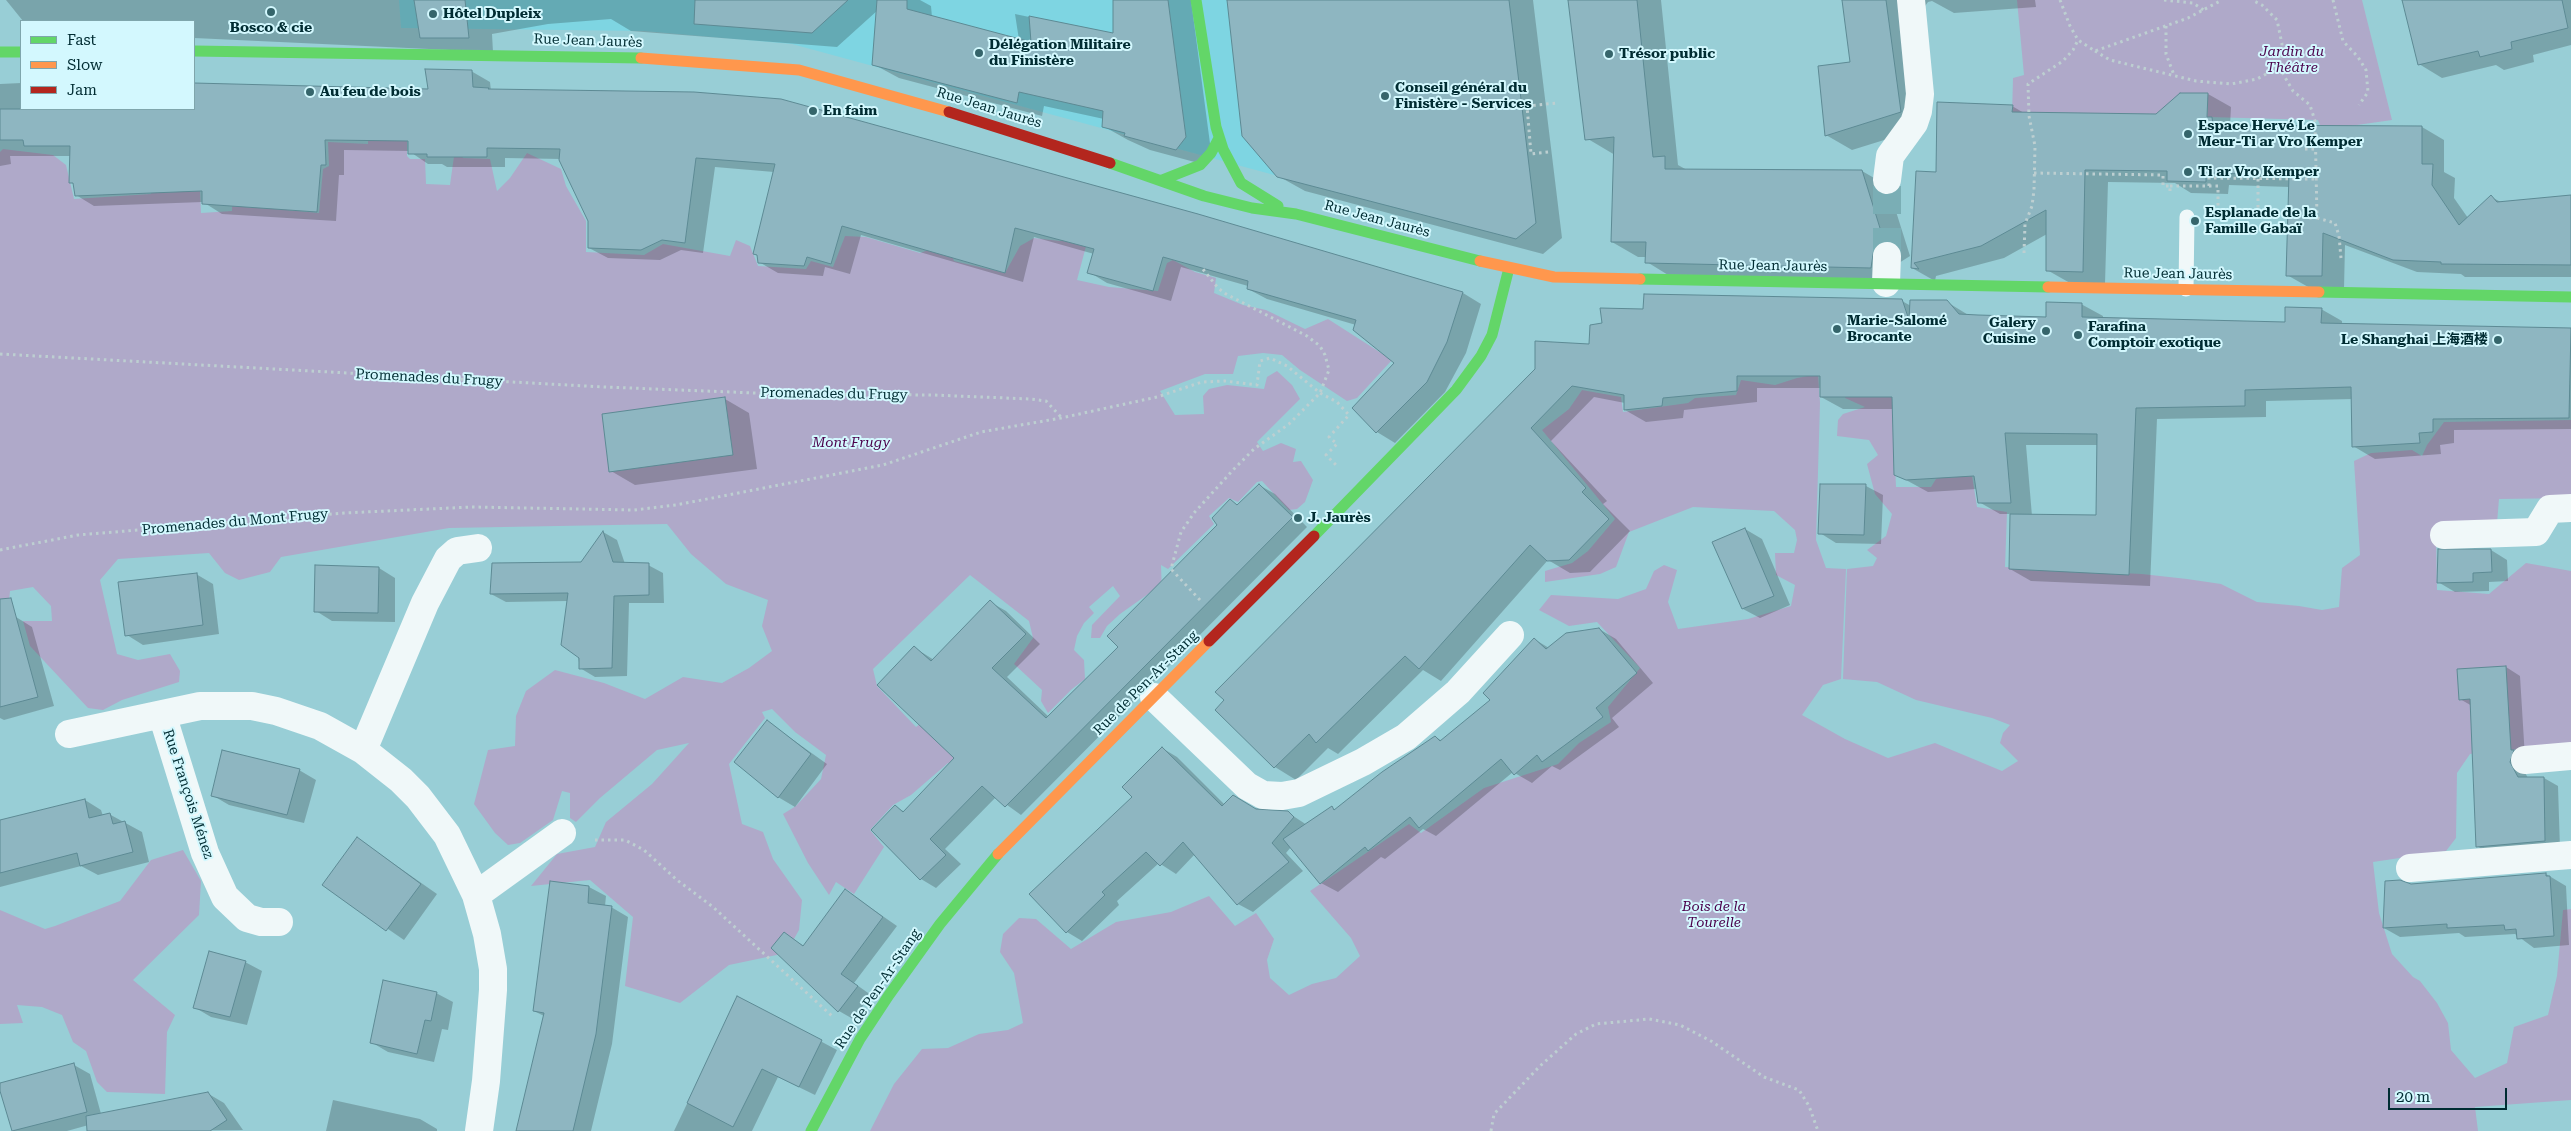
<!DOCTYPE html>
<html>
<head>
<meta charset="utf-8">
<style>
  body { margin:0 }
  #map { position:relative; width:2571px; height:1131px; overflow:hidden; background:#98ced6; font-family:"Roboto Serif",serif }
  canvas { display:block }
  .legend { position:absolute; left:20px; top:20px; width:175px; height:90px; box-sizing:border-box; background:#d3f8fe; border:1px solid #7fa6ac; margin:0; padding:6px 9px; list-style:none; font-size:15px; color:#002c32 }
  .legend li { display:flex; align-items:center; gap:10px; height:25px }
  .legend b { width:25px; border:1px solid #7fa6ac }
  .scale { position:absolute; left:2388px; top:1088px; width:119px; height:22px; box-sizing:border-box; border:2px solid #002c32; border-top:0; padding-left:6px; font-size:15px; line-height:18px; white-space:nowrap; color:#002c32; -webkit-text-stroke:4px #d3f8fe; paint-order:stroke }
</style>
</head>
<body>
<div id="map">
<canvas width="2571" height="1131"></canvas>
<ul class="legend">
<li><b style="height:6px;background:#63d668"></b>Fast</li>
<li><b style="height:6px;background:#ff974d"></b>Slow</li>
<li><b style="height:6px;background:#b3261e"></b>Jam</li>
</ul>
<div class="scale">20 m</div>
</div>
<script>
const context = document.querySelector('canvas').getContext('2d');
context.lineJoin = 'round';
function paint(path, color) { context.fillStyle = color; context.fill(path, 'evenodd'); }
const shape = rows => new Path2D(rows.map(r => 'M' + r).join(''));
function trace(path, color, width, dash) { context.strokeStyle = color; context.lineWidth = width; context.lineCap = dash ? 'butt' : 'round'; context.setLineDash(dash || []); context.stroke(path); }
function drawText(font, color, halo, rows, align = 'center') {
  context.font = font + ' "Roboto Serif","Noto Sans SC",serif'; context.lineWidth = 4; context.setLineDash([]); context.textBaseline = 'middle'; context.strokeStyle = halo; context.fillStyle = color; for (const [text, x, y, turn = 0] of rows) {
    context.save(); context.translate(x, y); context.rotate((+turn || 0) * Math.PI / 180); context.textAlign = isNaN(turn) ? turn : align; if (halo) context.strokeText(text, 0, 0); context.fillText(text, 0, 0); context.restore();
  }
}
paint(shape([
  [399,0,1440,0,1425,158,1414,213,792,44,644,31,401,28]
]), '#7ed5e2');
paint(shape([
  [2017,0,2362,0,2392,120,2322,130,2318,120,2207,117,2208,100,2198,93,2180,93,2171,115,2046,113,2012,116,2013,78,2024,75],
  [368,138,407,138,407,156,410,159,425,159,426,184,450,185,455,149,460,149,463,158,490,159,497,191,510,178,527,153,561,169,566,186,586,221,586,252,644,255,663,244,730,256,736,240,750,246,758,266,806,269,811,261,833,267,845,236,866,237,920,253,934,248,950,250,954,261,1005,273,1020,246,1034,238,1060,241,1073,232,1089,235,1077,280,1109,287,1158,291,1167,263,1173,260,1195,272,1216,278,1214,293,1243,305,1266,310,1305,329,1328,319,1392,360,1357,398,1347,401,1300,370,1282,355,1263,353,1238,356,1233,374,1205,374,1160,391,1175,415,1204,414,1203,396,1209,389,1227,385,1264,389,1267,377,1277,371,1292,385,1300,399,1257,442,1263,451,1281,443,1296,449,1293,462,1301,461,1313,480,1305,502,1297,509,1289,510,1262,481,1257,482,1238,502,1229,498,1209,516,1214,524,1168,569,1161,565,1162,596,1151,592,1120,614,1107,626,1100,638,1091,638,1092,625,1120,596,1113,586,1089,607,1094,613,1084,623,1077,636,1074,650,1084,660,1085,679,1072,689,1048,713,1041,701,1042,690,1014,664,1033,638,1029,621,970,575,873,669,877,686,916,727,932,714,960,770,948,763,911,795,893,805,870,830,884,847,854,894,836,882,829,895,808,863,783,814,796,806,821,779,826,755,795,732,772,709,762,712,765,718,729,764,742,824,763,832,773,859,802,900,799,930,786,953,729,965,680,1003,625,986,633,917,590,880,531,886,557,854,595,847,606,822,652,784,689,743,657,750,600,798,576,822,570,818,570,793,562,791,553,820,520,843,508,845,495,833,474,804,488,750,515,746,516,716,526,691,555,670,604,683,645,699,683,677,722,683,749,668,772,651,762,626,768,600,726,584,691,554,667,524,449,528,281,557,270,572,239,580,225,573,209,553,118,559,100,580,117,654,138,660,170,654,180,671,179,682,122,700,103,710,88,708,30,646,23,621,52,621,51,606,33,587,10,591,8,611,0,613,0,152,3,149,53,155,66,165,74,199,151,194,149,149,199,169,201,213,232,211,233,166,291,158,287,210,319,213,323,169,329,166,328,142,368,144],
  [1818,374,1820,403,1816,540,1826,568,1846,569,1841,679,1823,685,1802,715,1845,739,1888,758,1935,743,2002,771,2018,761,2000,743,2003,733,2010,725,1992,718,1916,700,1877,682,1843,679,1847,569,1873,566,1877,558,1867,550,1886,536,1892,514,1875,494,1867,464,1878,455,1869,440,1837,436,1838,420,1843,414,1865,407,1845,398,1849,382,1891,375,1896,487,1931,487,1965,432,1977,507,2007,512,2005,567,2142,574,2187,579,2221,584,2257,602,2299,606,2322,610,2339,607,2342,568,2360,555,2354,461,2371,453,2412,450,2422,456,2427,445,2444,422,2571,420,2571,498,2499,499,2497,523,2436,530,2437,590,2489,594,2526,563,2571,571,2571,744,2470,754,2457,773,2456,838,2446,851,2373,862,2379,913,2392,954,2413,977,2420,981,2437,1003,2448,1023,2451,1050,2475,1078,2507,1063,2514,1027,2548,1015,2557,976,2563,910,2571,909,2571,1100,2475,1107,2478,1131,870,1131,894,1084,922,1049,948,1048,979,1034,1008,1030,1023,1023,1014,973,1000,952,1003,934,1019,918,1036,919,1071,949,1116,922,1171,912,1209,896,1235,926,1256,913,1274,939,1267,960,1270,978,1289,995,1312,984,1336,978,1360,956,1351,938,1310,891,1409,824,1421,833,1484,788,1558,764,1579,743,1611,722,1608,707,1640,668,1597,622,1569,626,1539,610,1551,595,1618,599,1646,589,1654,571,1664,565,1677,570,1668,602,1678,629,1748,619,1791,606,1795,585,1776,575,1775,553,1794,553,1797,540,1795,530,1774,511,1693,507,1629,532,1616,567,1600,574,1545,582,1545,571,1572,563,1588,551,1615,519,1542,430,1569,409,1582,390,1621,397,1623,412,1688,403,1695,398,1736,395,1741,380,1775,385,1797,378],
  [183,850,201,881,199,915,133,980,175,1015,167,1032,165,1094,107,1092,97,1082,86,1051,73,1042,62,1015,42,1007,17,1005,23,1023,0,1024,0,910,45,929,55,926,120,901,151,860]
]), '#afa9c9');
paint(shape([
  [6,0,920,0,931,6,932,17,1019,40,1015,14,1115,35,1114,0,1191,0,1211,151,1202,164,1150,150,1128,140,1103,126,1104,119,1044,106,1042,116,899,78,873,64,878,10,837,47,631,31,611,19,548,24,492,34,493,52,194,38,194,21,23,21],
  [1228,0,1533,0,1562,238,1543,254,1305,191,1278,176],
  [1570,0,1661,0,1678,165,1687,170,1862,171,1888,186,1910,256,1899,263,1897,282,1673,278,1647,262,1647,257,1638,257,1612,242,1615,155,1588,139],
  [1843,0,2035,0,2036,7,1954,13,1932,1,1928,2,1923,9,1926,127,1852,150,1826,135,1851,63],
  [2403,0,2571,0,2571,45,2533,55,2534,62,2504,70,2496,65,2442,78,2419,64],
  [471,71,490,82,491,91,1198,215,1463,293,1481,304,1466,353,1445,392,1395,443,1377,432,1396,363,1356,325,1267,299,1248,289,1248,286,1181,267,1171,301,1107,283,1089,272,1094,254,1034,237,1023,282,861,235,850,274,825,267,823,276,778,273,759,262,759,256,754,254,774,172,715,167,703,253,681,250,660,260,608,258,589,248,589,221,561,159,505,158,505,167,447,167,442,164,428,164,409,151,344,150,344,175,339,175,336,221,222,214,203,202,94,206,76,195,75,184,70,182,71,156,10,156,11,164,0,166,0,84,21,83,21,109,194,109,194,86,430,90],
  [2181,94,2208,94,2231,107,2230,126,2422,127,2444,140,2444,172,2455,178,2454,198,2468,218,2491,197,2501,202,2571,196,2571,277,2465,277,2461,274,2417,272,2345,245,2344,289,2310,288,2287,275,2290,187,2229,185,2228,194,2191,193,2175,183,2108,182,2105,284,2070,283,2047,270,2047,234,2004,258,1936,276,1935,281,1912,268,1937,173,2012,106,2024,113,2157,116],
  [1902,301,1911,306,1947,302,1970,316,2047,318,2081,304,2103,316,2103,319,2286,323,2321,309,2342,321,2342,325,2571,329,2571,429,2454,430,2454,443,2440,445,2441,454,2375,459,2353,446,2353,399,2266,401,2266,417,2157,419,2150,586,2031,581,2010,569,2012,514,2000,514,1979,502,1977,489,1928,492,1895,474,1893,409,1843,409,1821,397,1821,388,1757,388,1757,402,1684,410,1683,418,1646,422,1625,410,1625,403,1594,397,1551,441,1607,501,1603,504,1630,531,1590,572,1570,573,1548,560,1441,681,1423,670,1338,754,1328,748,1296,780,1275,767,1217,710,1590,345,1603,324,1644,310],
  [2026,445,2098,445,2097,517,2032,516],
  [725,399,749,413,757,469,635,485,611,471],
  [1259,485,1275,494,1307,527,1021,815,996,797,945,849,961,864,936,888,921,879,896,807,905,812,956,758,915,648,934,660,990,602,1006,611,1040,644,1007,677,1049,717,1119,647,1218,525,1230,500,1239,506],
  [1866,486,1883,495,1881,544,1836,543,1820,533],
  [1745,529,1762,539,1790,605,1760,618,1743,609],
  [603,532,617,540,625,564,648,565,663,573,664,603,629,603,627,676,595,677,580,668,568,601,506,602,491,594,582,563],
  [2491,550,2507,560,2508,581,2489,582,2489,591,2455,592,2438,582],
  [379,568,395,578,395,622,332,621,316,611],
  [196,574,213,584,219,634,143,645,127,635],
  [16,617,32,627,54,706,4,720,0,718,0,621],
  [1599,629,1616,639,1653,683,1612,718,1619,727,1560,770,1552,766,1532,783,1513,772,1436,836,1423,829,1385,859,1381,857,1338,892,1321,883,1291,847,1286,853,1303,871,1253,912,1238,904,1195,854,1176,874,1159,863,1117,901,1119,905,1082,941,1067,932,1134,797,1162,748,1177,757,1225,805,1287,812,1307,825,1332,808,1336,810,1436,737,1442,741,1492,701,1534,639,1549,648],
  [2506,667,2520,676,2525,758,2524,771,2528,778,2544,778,2558,786,2560,849,2491,855,2477,846,2472,706,2460,699],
  [768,722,827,764,795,807,778,797],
  [299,770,316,780,304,823,229,805,212,795],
  [85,800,101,810,103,816,109,814,142,832,149,862,98,875,81,866,0,887,0,835],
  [357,838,437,894,404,940,324,885],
  [2546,874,2566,886,2569,945,2534,948,2515,934,2465,937,2459,933,2400,937,2384,928],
  [551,882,589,887,606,896,605,906,611,907,628,917,612,1044,591,1131,517,1131,544,1016,534,1011],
  [845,890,897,926,854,983,871,995,853,1019,839,1011,773,947,785,934,804,946],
  [245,962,262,971,247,1025,211,1017,194,1007],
  [436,993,453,1002,448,1030,442,1029,434,1062,388,1052,371,1042],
  [738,997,837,1050,815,1095,778,1077,752,1131,674,1131],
  [74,1065,90,1074,103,1121,67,1131,14,1131,0,1084],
  [207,1093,224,1103,243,1130,127,1131],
  [333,1100,420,1119,437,1129,437,1131,326,1131]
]), '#0003');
const building = shape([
  [414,0,465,0,469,38,420,38,414,0],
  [695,0,848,0,812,33,694,24,695,0],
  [877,0,907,0,907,9,1031,42,1029,16,1113,33,1113,0,1168,0,1186,137,1176,150,1124,136,1125,133,1102,127,1103,111,1019,92,1017,103,872,65,877,0],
  [1227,0,1509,0,1536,223,1516,239,1277,177,1242,136,1227,0],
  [1568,0,1637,0,1653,157,1665,156,1665,169,1862,170,1884,241,1874,248,1871,268,1645,263,1646,242,1611,242,1614,137,1585,140,1568,0],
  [1842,0,1886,0,1901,112,1825,136,1818,66,1850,62,1842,0],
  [2402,0,2562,0,2568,28,2511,42,2512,49,2480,57,2478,51,2418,65,2402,0],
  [425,69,472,70,473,87,489,88,488,89,694,92,781,99,1198,214,1463,292,1447,342,1427,382,1376,433,1352,408,1394,363,1353,330,1356,320,1247,289,1248,281,1163,257,1153,291,1087,273,1094,249,1015,228,1005,273,842,226,831,264,807,257,804,266,758,263,757,255,753,254,775,164,696,158,685,243,662,240,641,250,588,248,588,221,559,160,560,149,487,148,487,157,427,157,427,154,408,154,408,141,325,140,326,165,321,165,317,212,202,204,202,191,75,196,73,183,69,183,70,146,24,146,23,140,0,140,0,109,194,109,194,83,428,89,425,69],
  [2180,93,2208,93,2207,117,2212,117,2213,125,2422,126,2422,164,2433,164,2432,185,2459,225,2491,195,2497,202,2571,195,2571,265,2441,264,2441,262,2393,260,2323,233,2322,276,2286,276,2289,175,2206,173,2206,182,2167,181,2167,171,2085,170,2083,272,2046,271,2046,210,1981,246,1914,263,1919,269,1911,268,1916,171,1936,172,1937,102,2013,105,2012,112,2156,114,2180,93],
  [1644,294,1902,299,1909,320,1910,300,1947,300,1959,314,1978,315,2046,317,2046,302,2082,303,2082,317,2285,322,2285,307,2322,308,2321,323,2571,328,2569,418,2433,419,2433,432,2419,433,2420,443,2352,447,2351,387,2245,390,2245,406,2136,408,2129,575,2009,569,2010,514,2096,515,2097,434,2005,433,2011,503,1978,503,1974,476,1906,480,1894,475,1892,397,1820,397,1820,376,1737,376,1737,391,1663,398,1662,406,1624,410,1624,395,1572,386,1531,428,1586,488,1582,492,1609,519,1569,560,1547,561,1530,545,1419,669,1405,656,1316,743,1309,734,1274,768,1215,710,1224,700,1215,692,1535,369,1535,341,1589,344,1590,325,1602,323,1600,308,1643,309,1644,294],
  [725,397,733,455,609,472,602,414,725,397],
  [1259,484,1293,517,1005,807,982,786,930,839,946,855,920,880,871,830,895,805,903,812,954,758,877,685,914,646,931,661,990,600,1026,634,992,668,1046,718,1118,647,1107,636,1217,525,1212,518,1230,499,1237,505,1259,484],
  [1820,484,1866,484,1864,535,1818,534,1820,484],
  [1745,528,1774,596,1742,609,1712,542,1745,528],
  [603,531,613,562,649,563,649,595,614,596,612,668,579,669,579,658,561,645,568,593,490,594,492,563,581,562,603,531],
  [2438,549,2491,549,2492,572,2473,573,2473,582,2437,583,2438,549],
  [315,565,379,567,378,613,314,612,315,565],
  [197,573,203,625,125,636,118,582,197,573],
  [11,598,38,697,0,707,0,599,11,598],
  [1599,628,1637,673,1596,708,1603,717,1542,762,1537,755,1514,775,1501,759,1419,828,1410,817,1368,851,1365,847,1320,884,1283,839,1332,806,1334,810,1382,772,1435,736,1440,741,1490,700,1483,693,1534,638,1546,649,1566,633,1599,628],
  [2506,666,2511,750,2514,750,2510,762,2518,777,2544,777,2545,841,2476,847,2470,699,2459,700,2457,669,2506,666],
  [767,720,811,754,778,798,734,762,767,720],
  [1162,747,1222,806,1233,795,1256,809,1288,811,1294,817,1272,843,1289,862,1237,905,1183,842,1160,866,1146,852,1102,892,1105,895,1066,933,1029,894,1132,797,1122,787,1162,747],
  [222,750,300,769,287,815,211,796,222,750],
  [85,799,89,818,110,813,113,824,125,821,133,852,80,866,77,853,0,873,0,820,85,799],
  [357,837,421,884,386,931,322,885,357,837],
  [2546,873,2546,876,2550,876,2554,936,2517,939,2516,929,2505,930,2504,925,2447,928,2447,924,2383,928,2385,881,2400,880,2411,884,2546,873],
  [550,881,589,886,588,903,612,906,596,1034,573,1131,516,1131,544,1013,533,1011,550,881],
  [845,889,883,917,841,974,858,986,838,1012,771,948,784,932,803,946,845,889],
  [209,951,246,961,230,1017,193,1008,209,951],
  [383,980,437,992,431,1021,425,1020,417,1054,370,1043,383,980],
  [737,996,822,1040,799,1087,762,1069,733,1127,687,1103,737,996],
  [74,1063,87,1112,12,1131,0,1091,0,1083,74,1063],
  [208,1092,227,1120,210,1131,87,1131,86,1116,208,1092]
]);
paint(building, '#8eb6c1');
trace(building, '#5d8a94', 1);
trace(shape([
  [1887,256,1887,180]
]), '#7aaeb5', 28, [28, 14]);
trace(shape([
  [2060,0,2070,26,2078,40,2095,51,2188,18,2222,0],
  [2164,0,2193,3,2205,11],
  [2333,0,2343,41,2358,57,2366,70,2368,92,2359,105],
  [2166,26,2166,54,2174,75],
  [2095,51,2110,60,2196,81,2231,84,2257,79,2279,67,2282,44,2277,20,2262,5,2252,0],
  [2279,67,2293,91,2310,105,2315,121,2317,218,2307,218],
  [2305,149,2315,149],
  [1548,152,1531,154,1527,106,1557,103],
  [2034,173,2163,175,2163,186,2170,186,2170,194],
  [2258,179,2258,218],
  [2170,186,2209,186,2209,178,2316,179],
  [2209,186,2218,186,2218,217],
  [2317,218,2335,223,2339,236,2341,258],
  [2024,253,2025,224,2032,206,2034,190,2035,146,2029,116,2028,84,2063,61,2073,50,2078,40],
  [0,354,604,387,781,394,933,395,1030,399,1046,401,1061,417],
  [0,550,78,535,344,513,472,507,634,510,676,505,883,465,981,432,1061,418,1157,397,1202,382,1225,381,1257,385,1260,361,1270,358,1287,366,1320,393,1337,402,1349,415,1329,437,1337,444,1326,455,1337,466],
  [1200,600,1171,569,1181,532,1194,513,1233,470,1254,449,1289,424,1320,393,1329,370,1325,355,1320,346,1307,336,1226,294,1218,288,1202,268],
  [595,840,625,840,644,850,677,880,713,907,833,1017],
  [1491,1131,1494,1114,1540,1066,1576,1034,1596,1024,1649,1019,1680,1025,1711,1041,1764,1077,1799,1090,1809,1106,1818,1131]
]), '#bdcfd1', 3, [2.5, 4]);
trace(shape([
  [2186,289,2187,217]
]), '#f0f8f9', 15);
trace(shape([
  [1887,180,1890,156,1914,123,1918,111,1920,94,1911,0],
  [1886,283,1887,256],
  [2444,535,2536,532,2550,509,2571,508],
  [1154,697,1247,786,1263,795,1282,796,1299,793,1363,762,1406,737,1458,692,1510,635],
  [162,714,205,853,225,897,247,918,261,922,279,922],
  [69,734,200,706,252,706,276,711,320,726,363,750,401,780,418,797,447,835,476,895,487,934,493,969,493,990,486,1081,479,1131],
  [363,750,425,603,448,559,457,551,478,548],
  [2525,760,2571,756],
  [2410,868,2571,855],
  [476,895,562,833]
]), '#f0f8f9', 28);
trace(shape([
  [1196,0,1216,127,1223,149,1241,183,1278,206],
  [194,51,641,58],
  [0,52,21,52],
  [1110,163,1204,196,1252,208,1296,214,1480,261],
  [1162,180,1200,165,1211,153,1219,138],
  [1640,279,2048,287],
  [2319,292,2571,297],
  [1314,536,1456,390,1481,356,1492,335,1509,268],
  [811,1131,860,1039,889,995,940,924,998,854]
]), '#63d668', 11);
trace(shape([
  [641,58,799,70,949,112],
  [1480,261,1554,277,1640,279],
  [2048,287,2319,292],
  [998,854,1209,641]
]), '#ff974d', 11);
trace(shape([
  [949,112,1110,163],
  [1209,641,1314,536]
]), '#b3261e', 11);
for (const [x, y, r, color] of [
  [271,12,5,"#35656b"],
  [433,14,5,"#35656b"],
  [979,53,5,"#35656b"],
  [1609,54,5,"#35656b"],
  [310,92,5,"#35656b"],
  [1385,96,5,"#35656b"],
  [813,111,5,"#35656b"],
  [2188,134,5,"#35656b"],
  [2188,172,5,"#35656b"],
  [2195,221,5,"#35656b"],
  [1837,329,5,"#35656b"],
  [2046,331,5,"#35656b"],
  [2078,335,5,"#35656b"],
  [2498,340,5,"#35656b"],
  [1298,518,5,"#35656b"]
]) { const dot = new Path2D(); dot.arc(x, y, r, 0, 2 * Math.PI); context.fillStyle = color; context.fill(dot); trace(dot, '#d3f8fe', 2); }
drawText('bold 14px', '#002c32', '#d3f8fe', [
  ["Hôtel Dupleix",443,14],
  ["Bosco & cie",271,28,"center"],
  ["Délégation Militaire",989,45],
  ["du Finistère",989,61],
  ["Trésor public",1619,54],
  ["Conseil général du",1395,88],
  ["Finistère - Services",1395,104],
  ["Au feu de bois",320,92],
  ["En faim",823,111],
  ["Espace Hervé Le",2198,126],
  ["Meur-Ti ar Vro Kemper",2198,142],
  ["Ti ar Vro Kemper",2198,172],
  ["Esplanade de la",2205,213],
  ["Famille Gabaï",2205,229],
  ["Marie-Salomé",1847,321],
  ["Brocante",1847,337],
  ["Galery",2036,323,"right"],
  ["Cuisine",2036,339,"right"],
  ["Farafina",2088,327],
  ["Comptoir exotique",2088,343],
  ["Le Shanghai 上海酒楼",2488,340,"right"],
  ["J. Jaurès",1308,518]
], 'left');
drawText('14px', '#002c32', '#d3f8fe', [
  ["Rue Jean Jaurès",588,41,2],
  ["Rue Jean Jaurès",989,108,17],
  ["Rue Jean Jaurès",1377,219,15],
  ["Rue Jean Jaurès",1773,266,1],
  ["Rue Jean Jaurès",2178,274,1],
  ["Promenades du Frugy",429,378,3],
  ["Promenades du Frugy",834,394,1],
  ["Promenades du Mont Frugy",235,522,-5],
  ["Rue de Pen-Ar-Stang",1146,683,-45],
  ["Rue François Ménez",188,794,72],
  ["Rue de Pen-Ar-Stang",878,989,-56]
]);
drawText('italic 14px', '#4b004b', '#d3f8fe', [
  ["Jardin du",2292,52],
  ["Théâtre",2292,68],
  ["Mont Frugy",851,443],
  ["Bois de la",1714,907],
  ["Tourelle",1714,923]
]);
</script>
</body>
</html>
